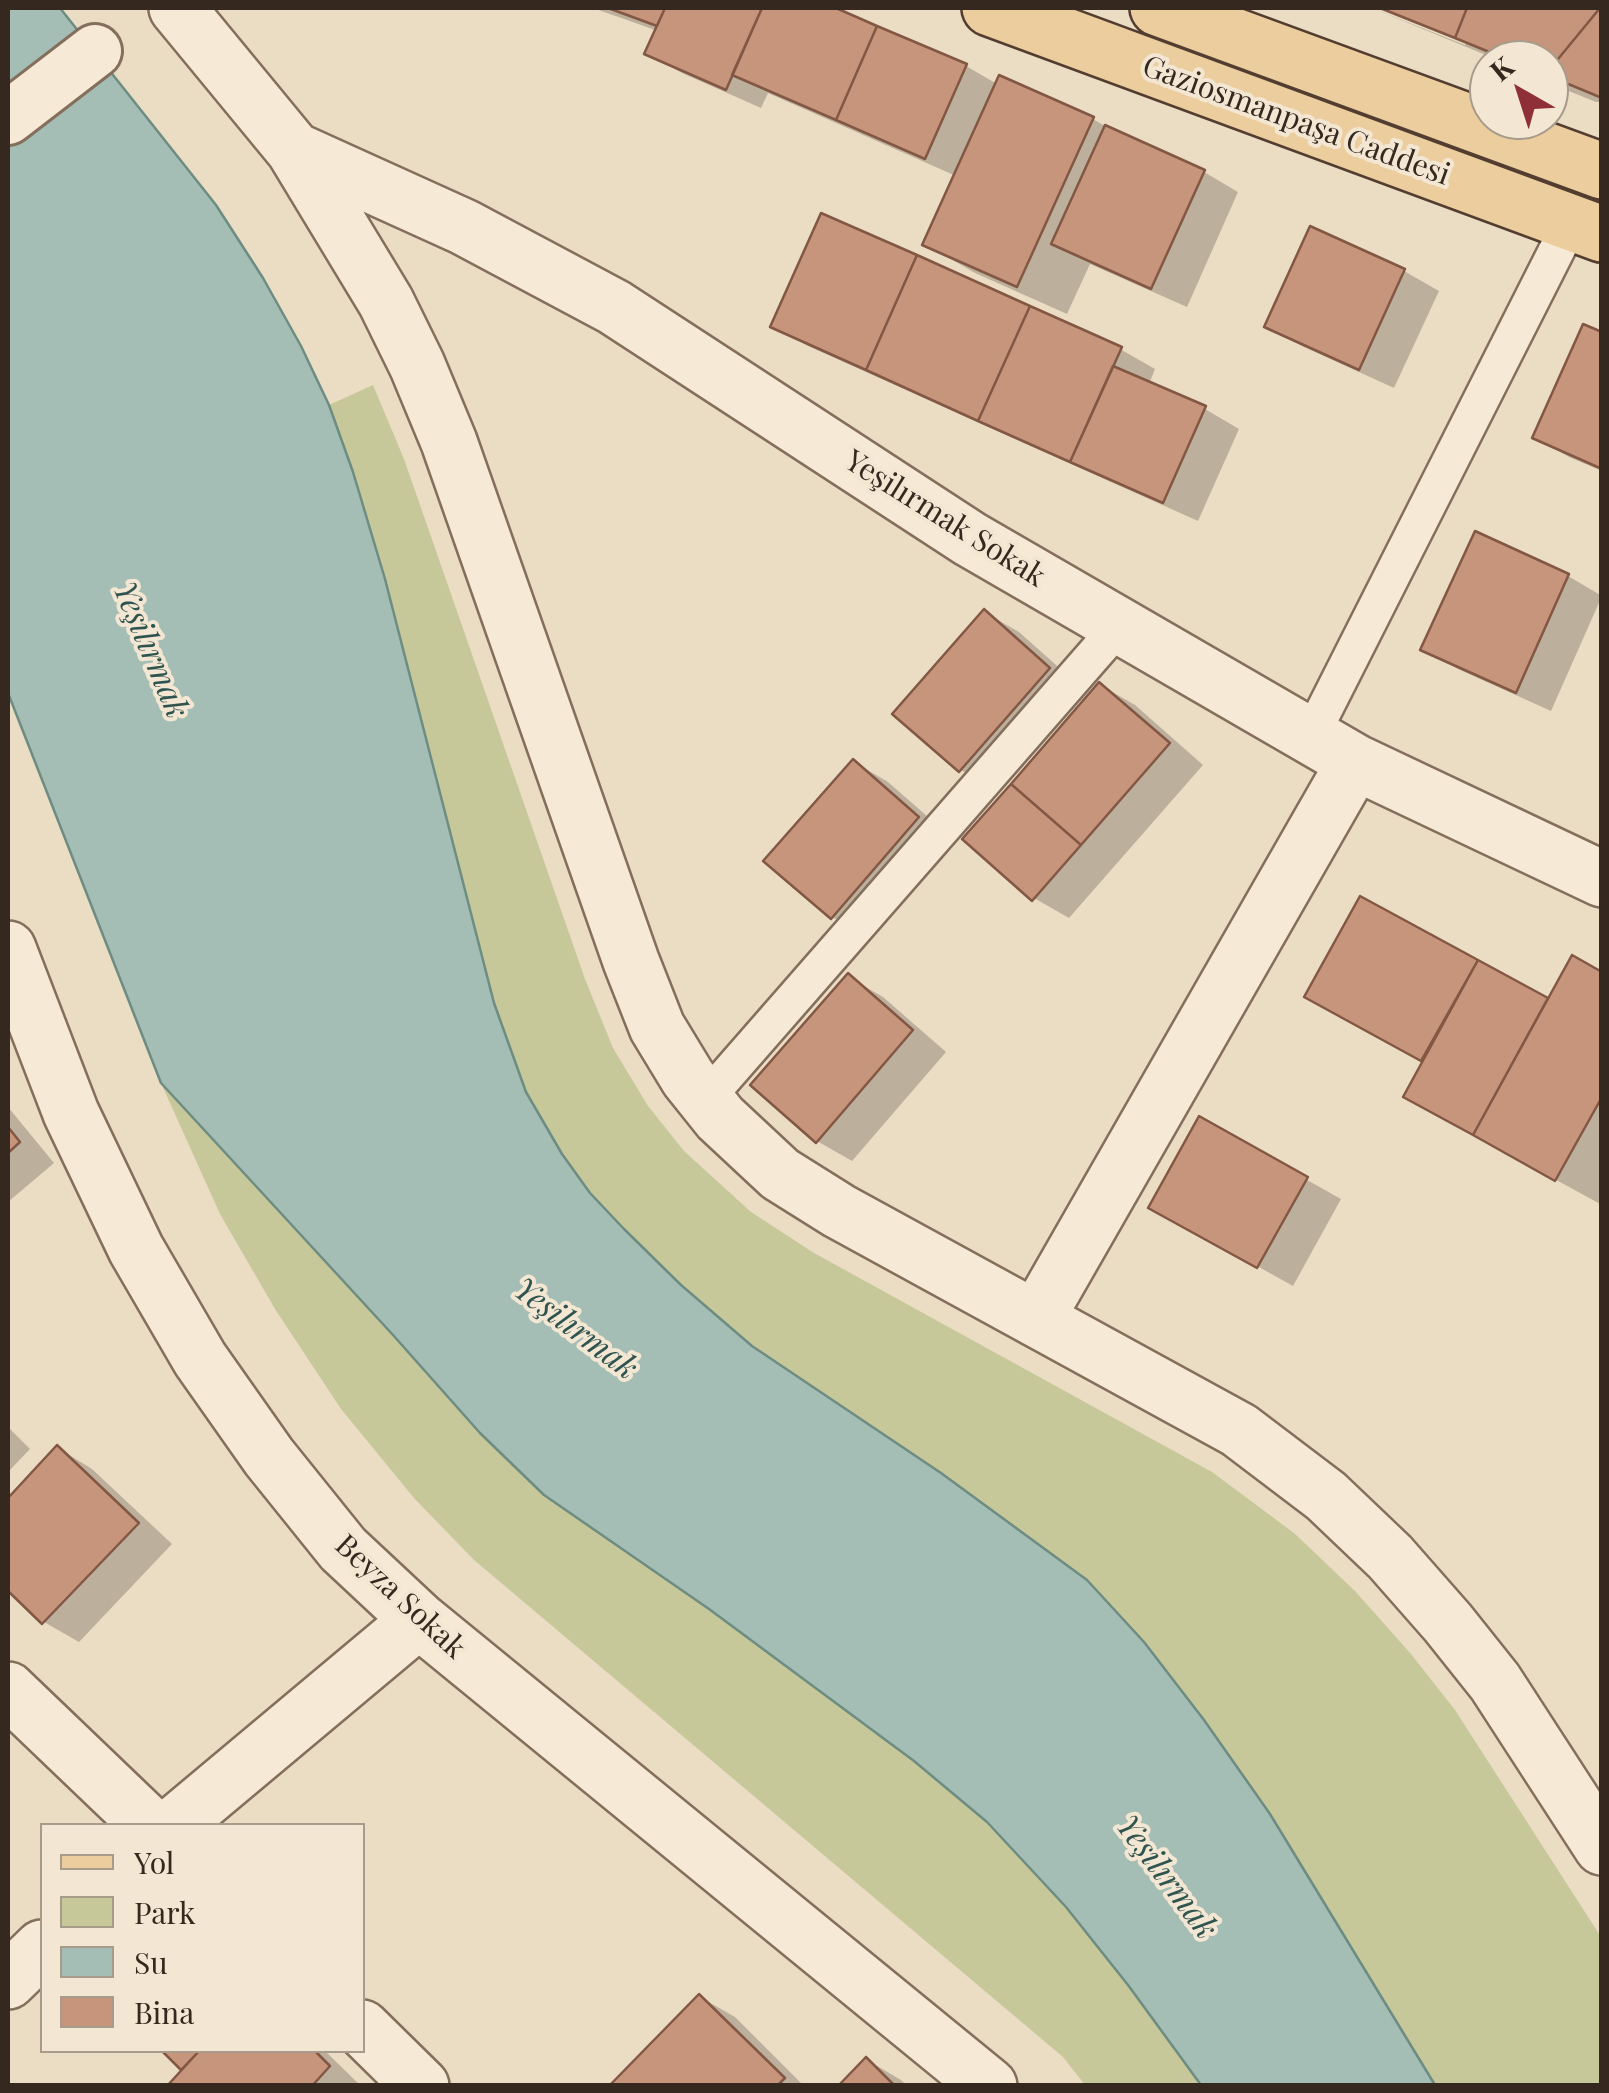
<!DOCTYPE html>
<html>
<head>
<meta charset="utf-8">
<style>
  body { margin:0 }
  #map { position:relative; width:1609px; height:2093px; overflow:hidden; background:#ebdcc4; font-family:"Playfair Display",serif }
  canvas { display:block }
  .frame { position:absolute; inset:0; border:10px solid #35281f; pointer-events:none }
  .legend { position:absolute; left:40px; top:1823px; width:325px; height:230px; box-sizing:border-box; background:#f3e7d3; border:2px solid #a79b8b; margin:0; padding:12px 18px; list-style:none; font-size:30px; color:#35281f }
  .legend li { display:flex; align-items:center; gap:20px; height:50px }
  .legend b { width:50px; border:2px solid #a79b8b }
  .north { position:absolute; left:1469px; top:40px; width:100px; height:100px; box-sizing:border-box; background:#f3e7d3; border:2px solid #a79b8b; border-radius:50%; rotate:321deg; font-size:28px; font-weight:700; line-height:40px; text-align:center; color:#35281f }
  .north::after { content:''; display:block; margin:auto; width:35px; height:45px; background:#8f3038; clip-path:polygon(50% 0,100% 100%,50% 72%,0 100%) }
</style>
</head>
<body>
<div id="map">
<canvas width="1609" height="2093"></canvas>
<div class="frame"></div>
<ul class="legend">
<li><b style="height:12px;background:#eccd9e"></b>Yol</li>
<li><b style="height:28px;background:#c7c899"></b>Park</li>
<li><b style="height:28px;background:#a5beb5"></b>Su</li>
<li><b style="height:28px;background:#c7957c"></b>Bina</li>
</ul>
<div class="north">K</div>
</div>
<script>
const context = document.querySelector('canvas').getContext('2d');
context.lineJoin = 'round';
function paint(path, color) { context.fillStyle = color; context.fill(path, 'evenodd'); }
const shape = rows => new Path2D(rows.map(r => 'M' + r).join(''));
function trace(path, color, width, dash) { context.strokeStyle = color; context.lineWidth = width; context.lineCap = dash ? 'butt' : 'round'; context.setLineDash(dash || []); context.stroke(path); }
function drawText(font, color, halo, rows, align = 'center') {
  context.font = font + ' "Playfair Display",serif'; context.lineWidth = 8; context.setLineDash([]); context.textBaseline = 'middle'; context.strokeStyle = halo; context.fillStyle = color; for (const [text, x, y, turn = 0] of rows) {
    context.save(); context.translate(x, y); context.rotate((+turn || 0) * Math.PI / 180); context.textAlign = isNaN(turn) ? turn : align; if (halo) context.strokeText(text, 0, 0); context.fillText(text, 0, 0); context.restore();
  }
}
paint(shape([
  [373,385,404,459,585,979,613,1048,648,1106,684,1151,751,1212,814,1253,1212,1472,1294,1533,1355,1591,1411,1654,1455,1710,1601,1937,1601,2085,1435,2085,1270,1814,1204,1720,1144,1642,941,1473,752,1346,681,1285,624,1229,590,1193,562,1154,526,1092,494,1003,385,579,353,472,329,405],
  [161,1083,393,1335,480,1433,544,1495,709,1609,914,1761,987,1822,1066,1907,1128,1985,1201,2085,1085,2085,1063,2057,474,1560,414,1498,341,1409,275,1309,220,1214]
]), '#c7c899');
const water = shape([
  [8,8,60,8,216,205,263,278,301,346,329,405,353,472,385,579,494,1003,526,1092,562,1154,590,1193,624,1229,681,1285,752,1346,941,1473,1087,1580,1144,1642,1204,1720,1270,1814,1435,2085,1201,2085,1128,1985,1066,1907,987,1822,914,1761,709,1609,544,1495,480,1433,393,1335,161,1083,8,693,8,8]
]);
paint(water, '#a5beb5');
trace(water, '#6d8c82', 2.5);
paint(shape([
  [593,8,830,8,966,66,997,84,1000,78,1093,119,1117,133,1204,172,1238,192,1187,307,1090,264,1067,314,975,273,925,244,956,176,768,93,761,108,682,73,647,53,658,31],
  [1372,8,1465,45,1467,41,1386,8,1602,8,1602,102,1596,102,1549,83,1549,60,1498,60],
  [1404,271,1439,291,1394,388,1302,346,1267,326],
  [773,326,1120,349,1155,369,1149,384,1205,409,1239,429,1198,521,808,346],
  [1602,335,1602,471,1569,457,1535,437],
  [1476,534,1568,576,1602,596,1551,711,1458,669,1424,649],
  [984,612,1019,632,1083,689,995,790,961,770],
  [1100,685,1135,705,1203,765,1069,918,1034,898],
  [854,762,888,782,952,838,867,937,832,917],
  [1361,899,1549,1001,1602,975,1602,1205,1441,1117,1424,1061,1342,1016],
  [848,977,883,997,946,1052,852,1161,817,1141],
  [8,1107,54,1163,8,1202],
  [1200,1120,1341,1199,1293,1286,1151,1207],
  [8,1427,30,1449,8,1472],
  [58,1448,92,1469,172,1544,79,1642,44,1622,8,1588,8,1501],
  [700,1997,735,2017,804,2086,612,2086],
  [164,2050,324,2050,361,2086,170,2086,185,2070],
  [867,2060,901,2080,907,2086,841,2086]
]), '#0003');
const building = shape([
  [608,8,665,8,657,26,608,8],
  [665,8,762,8,726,90,644,54,665,8],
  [762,8,836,8,877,26,836,120,732,75,762,8],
  [1380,8,1467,8,1455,38,1380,8],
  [1467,8,1600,8,1549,70,1549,60,1509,60,1455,38,1467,8],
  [1600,8,1602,8,1602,98,1549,76,1549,70,1600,8],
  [877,26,967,64,925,159,836,120,877,26],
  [999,75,1094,117,1017,287,922,245,999,75],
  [1105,125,1205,170,1151,289,1051,244,1105,125],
  [821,213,917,255,866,370,770,327,821,213],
  [1310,226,1405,269,1359,370,1264,327,1310,226],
  [917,255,1030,306,978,421,866,370,917,255],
  [1030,306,1122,347,1070,462,978,421,1030,306],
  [1583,324,1602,332,1602,469,1532,438,1583,324],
  [1113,366,1206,406,1163,503,1070,462,1113,366],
  [1475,531,1569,574,1516,693,1420,650,1475,531],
  [984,609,1050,668,959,772,892,714,984,609],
  [1099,682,1170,743,1081,845,1011,784,1099,682],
  [853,759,919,817,831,919,763,861,853,759],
  [1011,784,1081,845,1032,901,962,839,1011,784],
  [1360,896,1478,960,1421,1061,1304,997,1360,896],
  [1572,955,1602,972,1602,1097,1555,1181,1473,1135,1572,955],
  [1478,960,1548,998,1473,1135,1403,1097,1478,960],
  [848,973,913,1030,816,1143,750,1085,848,973],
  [1199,1116,1308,1177,1257,1268,1148,1208,1199,1116],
  [8,1127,20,1142,8,1153,8,1127],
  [57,1445,139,1523,42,1624,8,1591,8,1498,57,1445],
  [699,1994,785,2078,777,2086,609,2086,699,1994],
  [161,2050,200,2050,181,2070,161,2050],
  [200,2050,314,2050,330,2066,312,2086,167,2086,200,2050],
  [866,2057,895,2086,838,2086,866,2057]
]);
paint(building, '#c7957c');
trace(building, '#825743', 2.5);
const service = shape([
  [1311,736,1571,222],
  [705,1100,1120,625]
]);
const pedestrian = shape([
  [8,118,95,51]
]);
const minor = shape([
  [177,8,294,150,386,302,417,365,449,442,631,961,657,1027,688,1078,720,1118,780,1174,839,1211,1239,1430,1326,1496,1390,1557,1448,1623,1495,1682,1602,1847],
  [294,150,464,227,614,307,970,539,1355,762,1602,879],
  [8,949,71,1113,136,1249,200,1359,269,1457,343,1549,419,1620,989,2086],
  [1036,1319,1355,762],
  [8,1690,150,1826],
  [173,1826,419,1620],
  [8,1981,42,1948],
  [362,2028,421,2086]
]);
const primary = shape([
  [990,8,1602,234],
  [1158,8,1602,171]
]);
trace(service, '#846e5c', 40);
trace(pedestrian, '#846e5c', 58);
trace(minor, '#846e5c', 60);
trace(primary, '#523d30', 60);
trace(service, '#f6ead6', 35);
trace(pedestrian, '#f6ead6', 52);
trace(minor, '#f6ead6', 55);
trace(primary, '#eccd9e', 55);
drawText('30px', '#35281f', '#f3e7d3', [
  ["Gaziosmanpaşa Caddesi",1296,121,20],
  ["Yeşilırmak Sokak",945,519,32],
  ["Beyza Sokak",400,1597,43]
]);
drawText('italic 32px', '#2f544f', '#f3e7d3', [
  ["Yeşilırmak",150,650,67],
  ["Yeşilırmak",575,1329,37],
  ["Yeşilırmak",1166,1877,53]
]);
</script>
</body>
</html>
